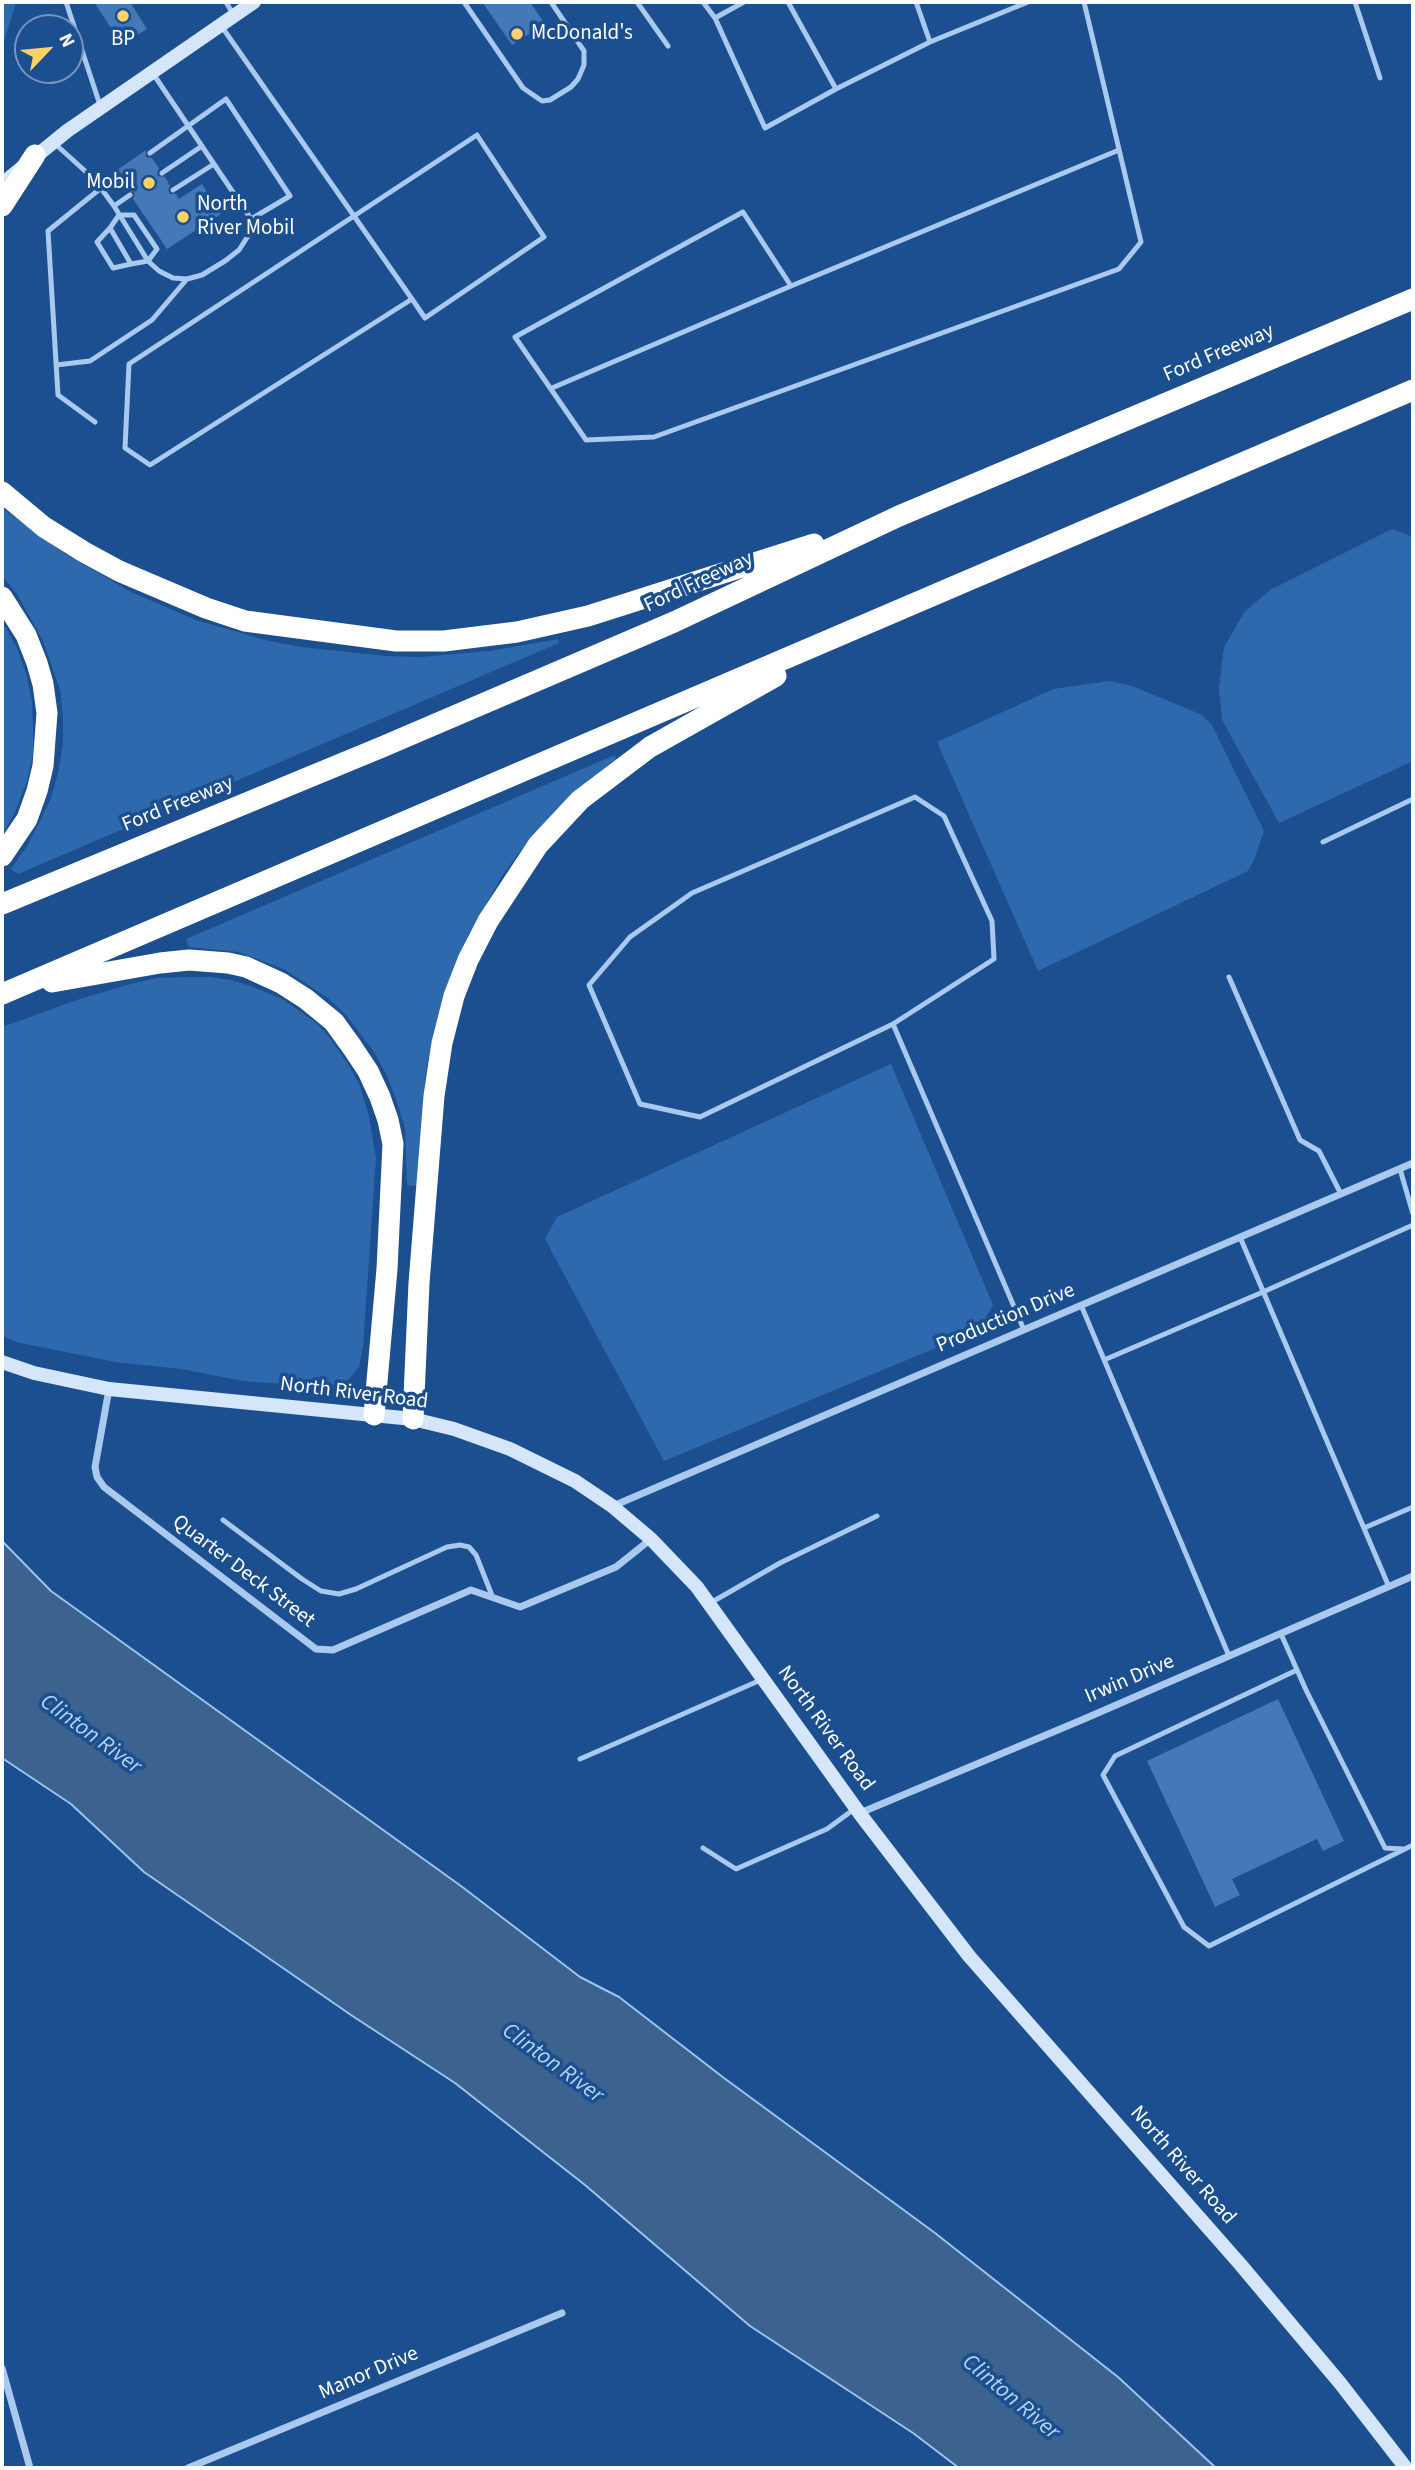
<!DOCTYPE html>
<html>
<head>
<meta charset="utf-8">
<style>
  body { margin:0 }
  #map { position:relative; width:1415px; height:2470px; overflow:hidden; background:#1b4f8f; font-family:"Source Sans 3",sans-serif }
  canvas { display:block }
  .frame { position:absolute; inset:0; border:4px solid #fff; pointer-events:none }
  .north { position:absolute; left:14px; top:14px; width:70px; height:70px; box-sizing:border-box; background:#1b4f8f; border:2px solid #7695bc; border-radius:50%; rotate:64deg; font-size:19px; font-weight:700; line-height:28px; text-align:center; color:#fff }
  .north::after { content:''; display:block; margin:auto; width:24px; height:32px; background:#ffd166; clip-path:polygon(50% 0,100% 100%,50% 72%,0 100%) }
</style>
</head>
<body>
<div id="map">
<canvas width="1415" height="2470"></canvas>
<div class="frame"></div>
<div class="north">N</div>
</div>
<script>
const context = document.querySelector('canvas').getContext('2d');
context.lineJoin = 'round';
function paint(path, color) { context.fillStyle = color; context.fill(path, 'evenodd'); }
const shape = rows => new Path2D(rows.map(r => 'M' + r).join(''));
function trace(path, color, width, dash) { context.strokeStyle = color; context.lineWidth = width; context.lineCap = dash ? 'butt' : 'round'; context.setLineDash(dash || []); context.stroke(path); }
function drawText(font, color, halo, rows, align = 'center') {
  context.font = font + ' "Source Sans 3",sans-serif'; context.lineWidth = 7; context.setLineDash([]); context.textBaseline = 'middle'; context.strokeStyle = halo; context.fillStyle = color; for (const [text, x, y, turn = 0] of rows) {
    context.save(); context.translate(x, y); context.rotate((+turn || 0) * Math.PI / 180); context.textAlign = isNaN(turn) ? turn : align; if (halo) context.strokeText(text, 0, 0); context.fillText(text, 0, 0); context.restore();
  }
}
paint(shape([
  [2,2,16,2,2,48],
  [2,508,64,553,131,592,196,620,265,640,300,647,386,656,420,657,490,651,558,639,559,643,18,874,11,869,27,846,38,825,51,798,58,773,63,744,63,716,60,690,43,641,17,594,2,576],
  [1392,529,1413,537,1413,761,1279,823,1222,720,1219,688,1224,647,1245,611,1270,590],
  [2,621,17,648,26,673,32,701,33,728,33,754,27,781,16,810,2,836],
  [1110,681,1132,686,1181,706,1202,715,1212,725,1264,831,1254,860,1248,871,1038,971,937,742,1053,689],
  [615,755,616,759,558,808,518,854,502,876,469,934,444,998,433,1035,425,1079,417,1186,407,1185,405,1128,397,1102,387,1076,374,1052,346,1015,328,998,284,969,238,952,189,947,186,939],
  [187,977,210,977,231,980,251,986,282,999,314,1021,327,1034,348,1064,360,1086,369,1116,376,1158,363,1347,359,1367,348,1380,328,1387,243,1381,181,1369,115,1362,16,1342,2,1336,2,1027,80,999,127,985,156,978],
  [891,1064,993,1305,979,1330,664,1461,545,1239,557,1217]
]), '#2e69ad');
const water = shape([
  [2,1541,51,1591,461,1886,580,1977,619,1997,724,2078,935,2233,1118,2377,1216,2468,959,2468,913,2433,750,2326,585,2185,455,2083,351,2015,144,1872,71,1804,2,1758,2,1541]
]);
paint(water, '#3c6290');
trace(water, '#9cc4f0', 2);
paint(shape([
  [94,2,130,2,147,29,122,45],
  [482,2,530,2,545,24,512,45],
  [146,150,146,157,152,158,159,168,157,173,158,176,165,177,170,186,168,190,170,194,176,194,179,199,202,184,221,214,167,249,133,199,135,193,127,190,120,179,122,174,117,170],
  [1278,1699,1344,1841,1323,1851,1317,1839,1232,1879,1240,1895,1215,1907,1147,1761]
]), '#4478b7');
trace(shape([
  [66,2,100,105],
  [226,2,234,16],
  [464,2,523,88,542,101,550,100,571,87,578,79,584,65,584,51,551,2],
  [637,2,668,46],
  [703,2,715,18,744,2],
  [916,2,930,42,1028,2],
  [1355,2,1380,78],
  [715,18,765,128,836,89,788,2],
  [222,27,354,216,412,299,425,318,544,237,477,135,354,216,129,364,125,448,150,465,412,299],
  [836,89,930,42],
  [53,142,95,180,114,206,148,261,159,271,173,278,187,279,202,275,225,261,239,250,248,236,251,219,154,75],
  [150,153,226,99,290,196,251,219],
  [162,173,202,146],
  [173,190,214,164],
  [114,206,130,195],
  [119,215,134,215,157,249,148,261,131,264,110,228,119,215],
  [110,228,97,242,113,268,131,264],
  [791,286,1119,150],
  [56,365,90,361,152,320,187,279],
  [552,388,791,286,743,212,515,337,586,440,654,437,1119,269,1141,242,1084,2],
  [95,422,58,395,48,231,117,175],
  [1323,842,1413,799],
  [1229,977,1300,1140,1319,1151,1341,1194],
  [893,1024,700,1117,640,1104,589,985,630,937,692,893,915,797,944,816,992,921,994,959,893,1024,1024,1330],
  [1400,1169,1413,1214],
  [1240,1237,1389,1587],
  [1081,1305,1229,1656],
  [1104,1360,1263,1292,1413,1225],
  [223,1520,302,1579,321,1591,339,1594,356,1589,447,1547,460,1545,469,1547,476,1555,493,1598],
  [1364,1528,1413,1507],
  [712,1602,780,1563,877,1516],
  [1281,1634,1306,1690,1385,1848,1403,1849],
  [1297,1670,1115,1756,1103,1775,1184,1927,1209,1946,1413,1845],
  [580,1759,763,1679],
  [703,1848,736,1869,827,1829,853,1810]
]), '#a9c9ee', 5);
trace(shape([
  [109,1389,95,1467,97,1477,104,1487,316,1649,333,1650,471,1590,520,1607,616,1567,651,1539],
  [613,1506,1413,1163],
  [860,1813,1084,1719,1413,1576],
  [2,2368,30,2468],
  [188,2468,562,2313]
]), '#a9c9ee', 7);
trace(shape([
  [2,184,67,131,254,2],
  [2,1362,34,1373,109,1389,413,1419,454,1429,510,1449,575,1481,612,1506,651,1539,697,1587,860,1814,969,1956,1240,2264,1340,2383,1406,2468]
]), '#d6e6fa', 14);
trace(shape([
  [2,206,35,155],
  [2,492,44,527,84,552,119,571,206,608,245,621,396,641,444,641,517,632,588,616,814,544],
  [2,597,26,635,37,663,43,684,47,713,43,766,37,791,27,819,2,856],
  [2,904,382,747,674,622,899,516,1413,299],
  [52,982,160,963,189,960,228,963,246,967,281,983,306,999,334,1022,352,1047,368,1071,380,1097,388,1120,393,1144,387,1269,374,1415],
  [2,994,1413,390],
  [413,1419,419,1283,434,1096,442,1043,454,996,468,960,488,921,538,845,580,800,650,747,776,676]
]), '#fff', 21);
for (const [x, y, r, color] of [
  [123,16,7,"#ffd166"],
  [517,34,7,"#ffd166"],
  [149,183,7,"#ffd166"],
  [183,217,7,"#ffd166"]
]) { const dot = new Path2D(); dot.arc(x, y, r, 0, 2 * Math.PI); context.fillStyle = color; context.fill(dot); trace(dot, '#1b4f8f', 2.5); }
drawText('21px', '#fff', '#1b4f8f', [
  ["McDonald's",531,34],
  ["BP",123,40,"center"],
  ["Mobil",135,183,"right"],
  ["North",197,205],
  ["River Mobil",197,229]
], 'left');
drawText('21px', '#fff', '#1b4f8f', [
  ["Ford Freeway",1219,354,-23],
  ["Ford Freeway",699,583,-25],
  ["Ford Freeway",178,805,-22],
  ["Production Drive",1006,1319,-23],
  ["North River Road",354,1394,7],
  ["Quarter Deck Street",243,1572,37],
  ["Irwin Drive",1130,1680,-23],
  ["North River Road",825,1729,54],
  ["North River Road",1182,2166,49],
  ["Manor Drive",369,2374,-23]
]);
drawText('italic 23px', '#b5d3f5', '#1b4f8f', [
  ["Clinton River",90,1735,36],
  ["Clinton River",552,2064,36],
  ["Clinton River",1010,2398,40]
]);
</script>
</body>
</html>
